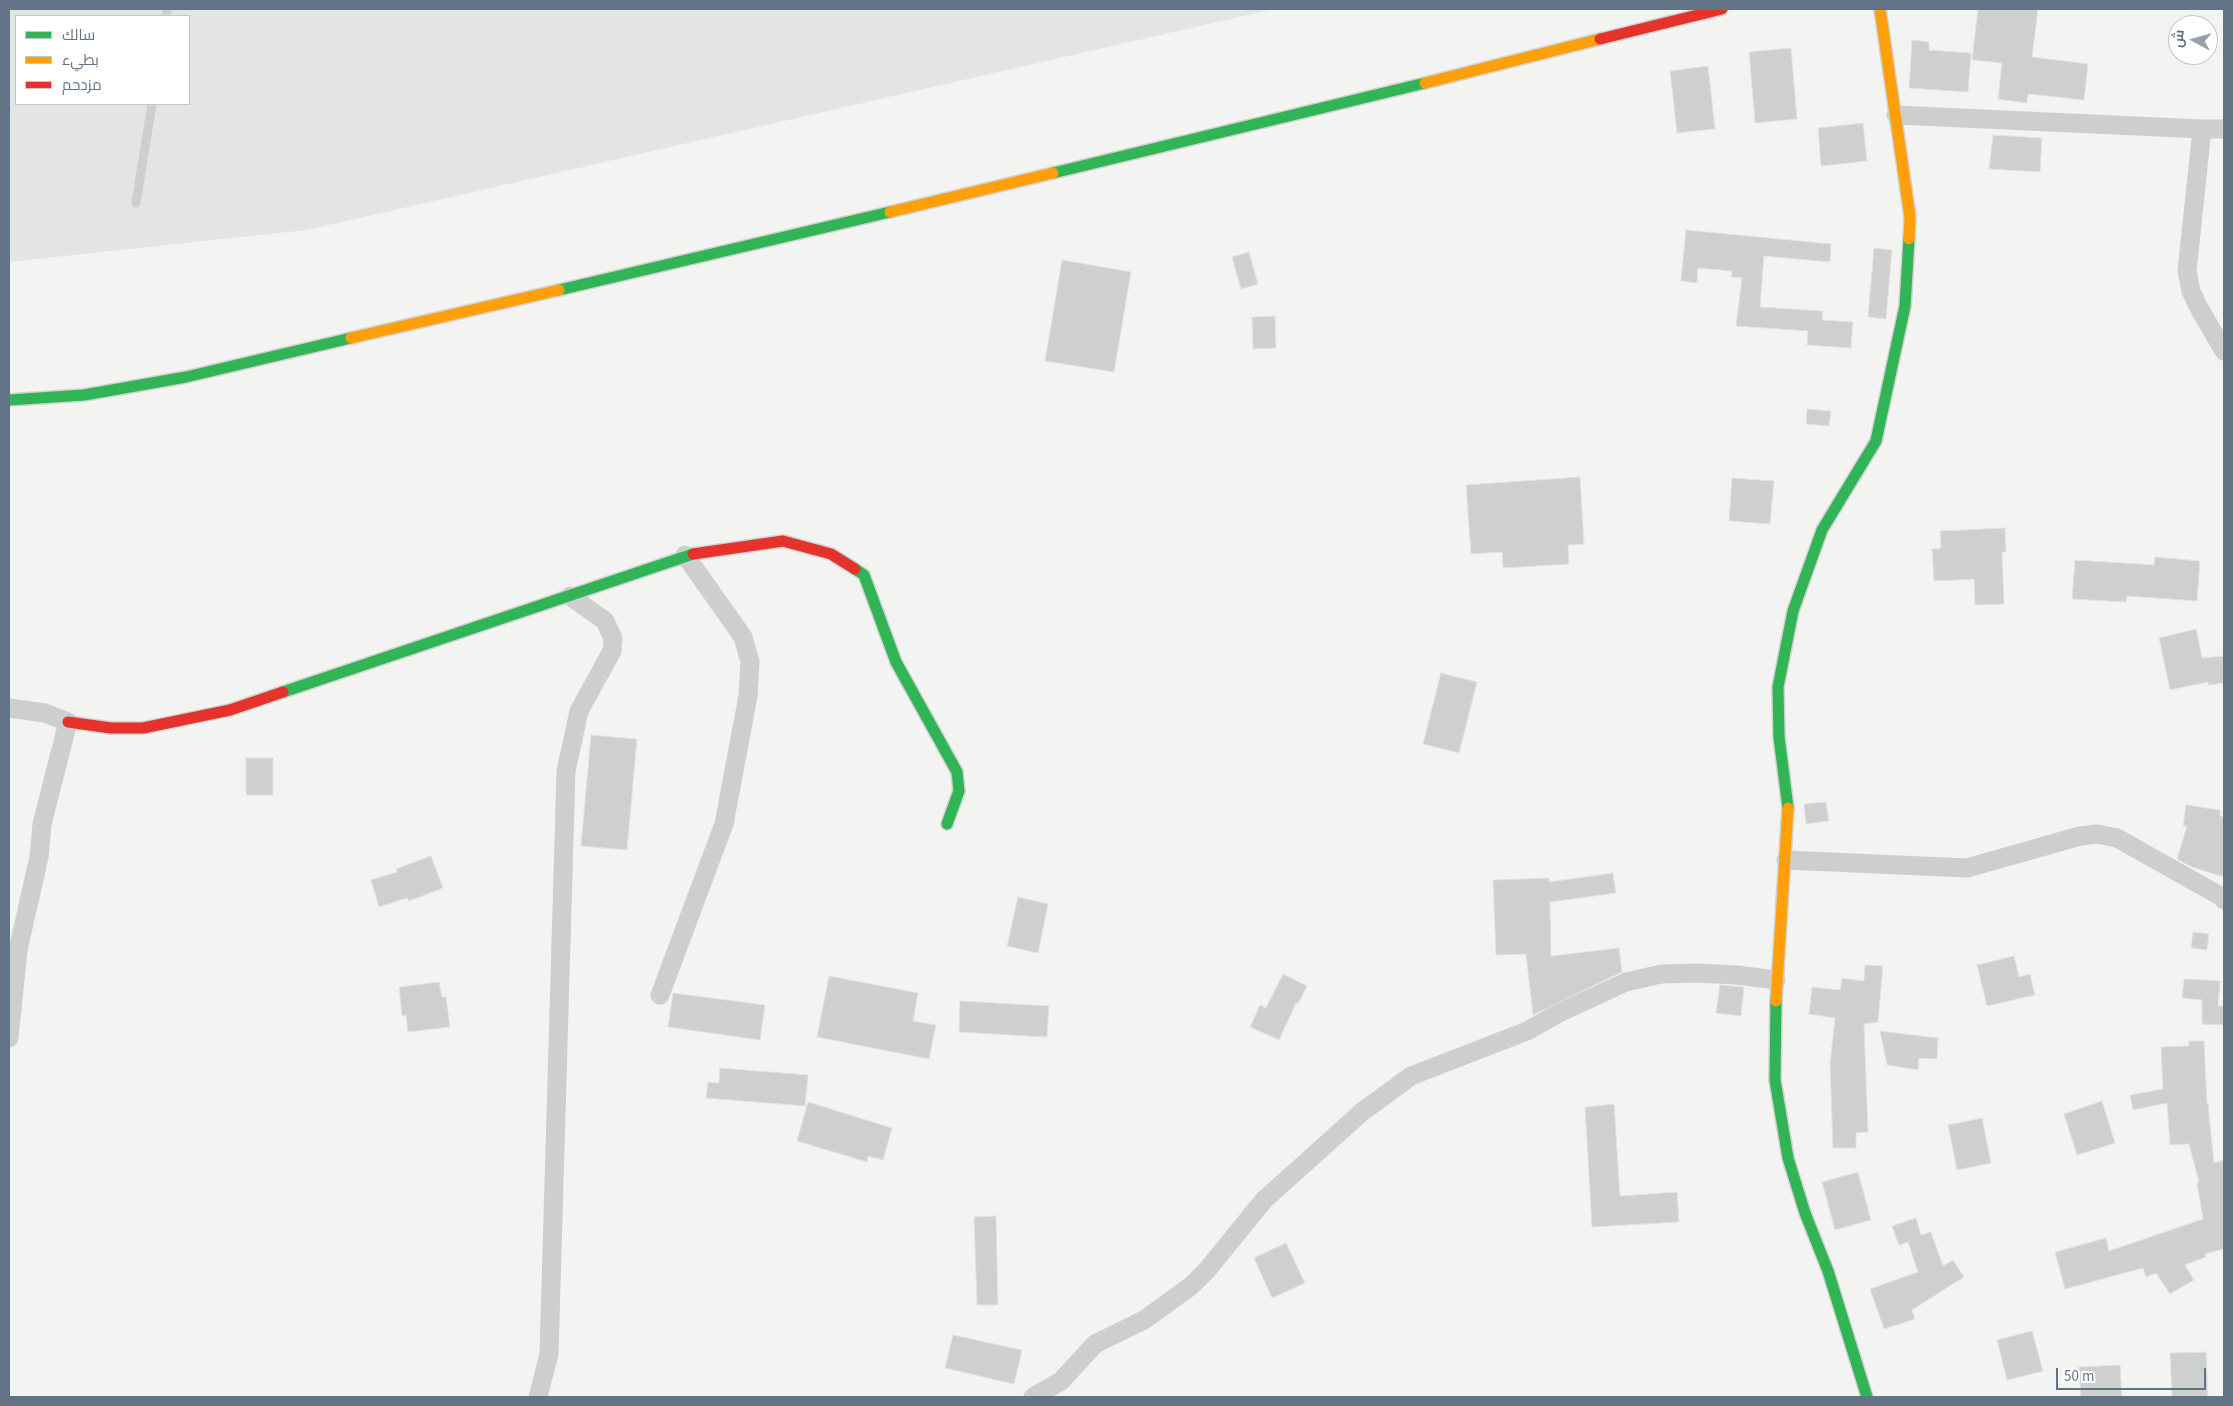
<!DOCTYPE html>
<html>
<head>
<meta charset="utf-8">
<style>
  body { margin:0 }
  #map { position:relative; width:2233px; height:1406px; overflow:hidden; background:#f3f4f1; font-family:"Source Sans 3",Cairo,sans-serif }
  canvas { display:block }
  .frame { position:absolute; inset:0; border:10px solid #627383; pointer-events:none }
  .legend { position:absolute; left:15px; top:15px; width:175px; height:90px; box-sizing:border-box; background:#fff; border:1px solid #c0c7cd; margin:0; padding:6px 9px; list-style:none; font-size:15px; color:#627383 }
  .legend li { display:flex; align-items:center; gap:10px; height:25px }
  .legend b { width:25px; border:1px solid #c0c7cd }
  .north { position:absolute; left:2168px; top:15px; width:50px; height:50px; box-sizing:border-box; background:#fff; border:1px solid #c0c7cd; border-radius:50%; rotate:276deg; font-size:14px; font-weight:700; line-height:20px; text-align:center; color:#627383 }
  .north::after { content:''; display:block; margin:auto; width:18px; height:22px; background:#95a0aa; clip-path:polygon(50% 0,100% 100%,50% 72%,0 100%) }
  .scale { position:absolute; left:2056px; top:1368px; width:150px; height:22px; box-sizing:border-box; border:2px solid #627383; border-top:0; padding-left:6px; font-size:15px; line-height:18px; white-space:nowrap; color:#627383; -webkit-text-stroke:4px #fff; paint-order:stroke }
</style>
</head>
<body>
<div id="map">
<canvas width="2233" height="1406"></canvas>
<div class="frame"></div>
<ul class="legend">
<li><b style="height:6px;background:#30b455"></b>سالك</li>
<li><b style="height:6px;background:#ff9f0a"></b>بطيء</li>
<li><b style="height:6px;background:#e5322d"></b>مزدحم</li>
</ul>
<div class="north">ش</div>
<div class="scale">50 m</div>
</div>
<script>
const context = document.querySelector('canvas').getContext('2d');
context.lineJoin = 'round';
function paint(path, color) { context.fillStyle = color; context.fill(path, 'evenodd'); }
const shape = rows => new Path2D(rows.map(r => 'M' + r).join(''));
function trace(path, color, width, dash) { context.strokeStyle = color; context.lineWidth = width; context.lineCap = dash ? 'butt' : 'round'; context.setLineDash(dash || []); context.stroke(path); }
paint(shape([
  [9,9,1274,9,307,230,9,262],
  [16,16,189,16,189,104,16,104]
]), '#e3e5e4');
const building = shape([
  [1978,9,2038,9,2032,57,2088,64,2084,100,2028,94,2027,103,1998,99,2002,63,1972,60,1978,9],
  [1912,40,1929,42,1929,50,1971,53,1968,92,1909,88,1912,40],
  [1791,48,1797,119,1755,123,1749,52,1791,48],
  [1708,66,1715,129,1677,133,1670,71,1708,66],
  [1863,123,1867,161,1821,166,1818,128,1863,123],
  [1993,135,2042,138,2040,172,1989,169,1993,135],
  [1686,230,1831,244,1830,262,1764,256,1760,307,1823,311,1822,320,1853,322,1851,348,1807,345,1808,331,1736,326,1742,278,1731,277,1732,271,1698,268,1697,283,1681,281,1686,230],
  [1874,248,1892,250,1886,319,1868,317,1874,248],
  [1249,252,1258,284,1241,289,1232,257,1249,252],
  [1062,260,1131,272,1114,372,1045,361,1062,260],
  [1275,316,1276,348,1253,349,1252,317,1275,316],
  [1807,409,1831,411,1829,426,1806,424,1807,409],
  [1580,477,1584,544,1568,545,1569,564,1503,568,1502,552,1471,554,1466,485,1580,477],
  [1732,478,1774,481,1770,524,1729,521,1732,478],
  [2005,528,2006,552,2002,552,2004,604,1975,605,1974,579,1934,581,1932,549,1941,548,1940,531,2005,528],
  [2155,557,2200,561,2197,601,2127,596,2126,602,2072,599,2075,560,2154,565,2155,557],
  [2196,629,2202,658,2224,656,2224,683,2208,685,2208,682,2170,690,2159,638,2196,629],
  [1441,673,1477,682,1459,753,1423,744,1441,673],
  [591,735,637,739,627,850,581,846,591,735],
  [246,758,273,758,273,795,246,795,246,758],
  [1826,802,1829,821,1806,824,1804,804,1826,802],
  [2186,805,2220,810,2220,816,2224,817,2224,877,2192,867,2177,859,2187,826,2183,826,2186,805],
  [431,856,443,888,409,901,407,898,379,907,371,880,397,872,396,869,431,856],
  [1613,873,1616,893,1550,902,1551,956,1619,948,1622,972,1533,1015,1526,954,1496,955,1493,880,1549,878,1549,882,1613,873],
  [1018,897,1048,904,1038,953,1007,946,1018,897],
  [2193,932,2209,934,2207,950,2191,948,2193,932],
  [2014,956,2019,977,2030,974,2035,995,1987,1006,1977,965,2014,956],
  [1865,965,1883,966,1878,1022,1864,1024,1868,1132,1856,1133,1856,1148,1833,1148,1830,1064,1835,1018,1809,1014,1812,987,1840,990,1842,978,1864,981,1865,965],
  [1283,974,1307,986,1298,1004,1296,1003,1279,1040,1250,1027,1260,1005,1266,1008,1283,974],
  [829,976,918,993,913,1021,936,1025,929,1059,817,1037,829,976],
  [2184,979,2220,981,2218,1006,2224,1006,2224,1025,2202,1024,2202,1000,2182,998,2184,979],
  [439,982,442,997,446,997,450,1027,408,1032,406,1015,402,1016,399,987,439,982],
  [1720,985,1744,987,1741,1016,1716,1013,1720,985],
  [673,993,765,1005,760,1040,668,1027,673,993],
  [960,1001,1049,1006,1047,1037,959,1032,960,1001],
  [1880,1031,1938,1038,1937,1059,1919,1058,1918,1070,1887,1065,1880,1031],
  [2189,1041,2204,1041,2207,1104,2208,1104,2214,1163,2224,1160,2224,1249,2205,1254,2206,1257,2185,1265,2194,1280,2170,1294,2156,1273,2146,1277,2143,1268,2065,1289,2055,1252,2106,1238,2109,1251,2203,1219,2197,1183,2199,1182,2189,1144,2170,1145,2167,1103,2133,1110,2130,1095,2163,1089,2161,1047,2189,1046,2189,1041],
  [720,1068,808,1075,805,1106,706,1098,708,1082,719,1083,720,1068],
  [2102,1101,2115,1143,2077,1155,2064,1114,2102,1101],
  [808,1102,892,1128,883,1160,868,1156,867,1162,797,1141,808,1102],
  [1614,1104,1620,1196,1677,1192,1679,1222,1592,1227,1585,1107,1614,1104],
  [1982,1118,1991,1163,1957,1170,1948,1125,1982,1118],
  [1858,1172,1871,1220,1835,1230,1822,1182,1858,1172],
  [996,1216,998,1305,977,1305,974,1217,996,1216],
  [1916,1218,1921,1235,1931,1232,1943,1266,1953,1260,1964,1277,1912,1310,1915,1319,1884,1329,1870,1289,1918,1272,1908,1242,1899,1245,1892,1226,1916,1218],
  [1286,1243,1305,1283,1272,1298,1254,1258,1286,1243],
  [2032,1331,2043,1371,2007,1380,1997,1340,2032,1331],
  [953,1335,1022,1350,1014,1384,945,1368,953,1335],
  [2206,1352,2208,1397,2172,1397,2170,1353,2206,1352],
  [2120,1365,2122,1397,2081,1397,2079,1367,2120,1365]
]);
paint(building, '#ced0d0');
trace(building, '#e2e2e1', 1);
const fast = shape([
  [1053,173,1425,83],
  [559,290,890,212],
  [9,400,84,395,186,377,351,338],
  [855,569,864,575,896,662,957,772,959,791,947,824],
  [283,692,693,554],
  [1788,808,1779,737,1778,687,1793,611,1822,530,1876,441,1905,306,1909,239],
  [1776,1001,1775,1080,1788,1158,1805,1213,1828,1271,1867,1397]
]);
const slow = shape([
  [1880,9,1910,217,1909,239],
  [1425,83,1600,39],
  [890,212,1053,173],
  [351,338,559,290],
  [1776,1001,1788,808]
]);
const jam = shape([
  [1600,39,1722,9],
  [693,554,783,541,831,554,855,569],
  [68,722,111,728,143,728,230,710,283,692]
]);
trace(fast, '#d1d2d2', 14);
trace(slow, '#d1d2d2', 14);
trace(jam, '#d1d2d2', 14);
trace(shape([
  [166,16,167,9],
  [136,203,152,104]
]), '#cdcece', 9);
trace(shape([
  [1896,115,2202,129,2187,271,2191,291,2199,308,2224,351],
  [2202,129,2224,129],
  [9,708,45,713,68,722,42,824,39,857,18,950,9,1038],
  [1786,860,1967,868,2080,836,2097,834,2117,838,2222,897,2224,900],
  [660,995,724,824,748,696,750,662,743,637,685,555],
  [538,1397,549,1354,566,771,579,711,612,651,613,638,605,621,570,596],
  [1033,1397,1061,1381,1095,1344,1144,1320,1191,1286,1207,1270,1264,1200,1362,1112,1411,1076,1527,1031,1559,1013,1626,982,1661,974,1696,973,1737,975,1776,980]
]), '#cdcece', 19);
trace(fast, '#30b455', 11);
trace(slow, '#ff9f0a', 11);
trace(jam, '#e5322d', 11);
</script>
</body>
</html>
